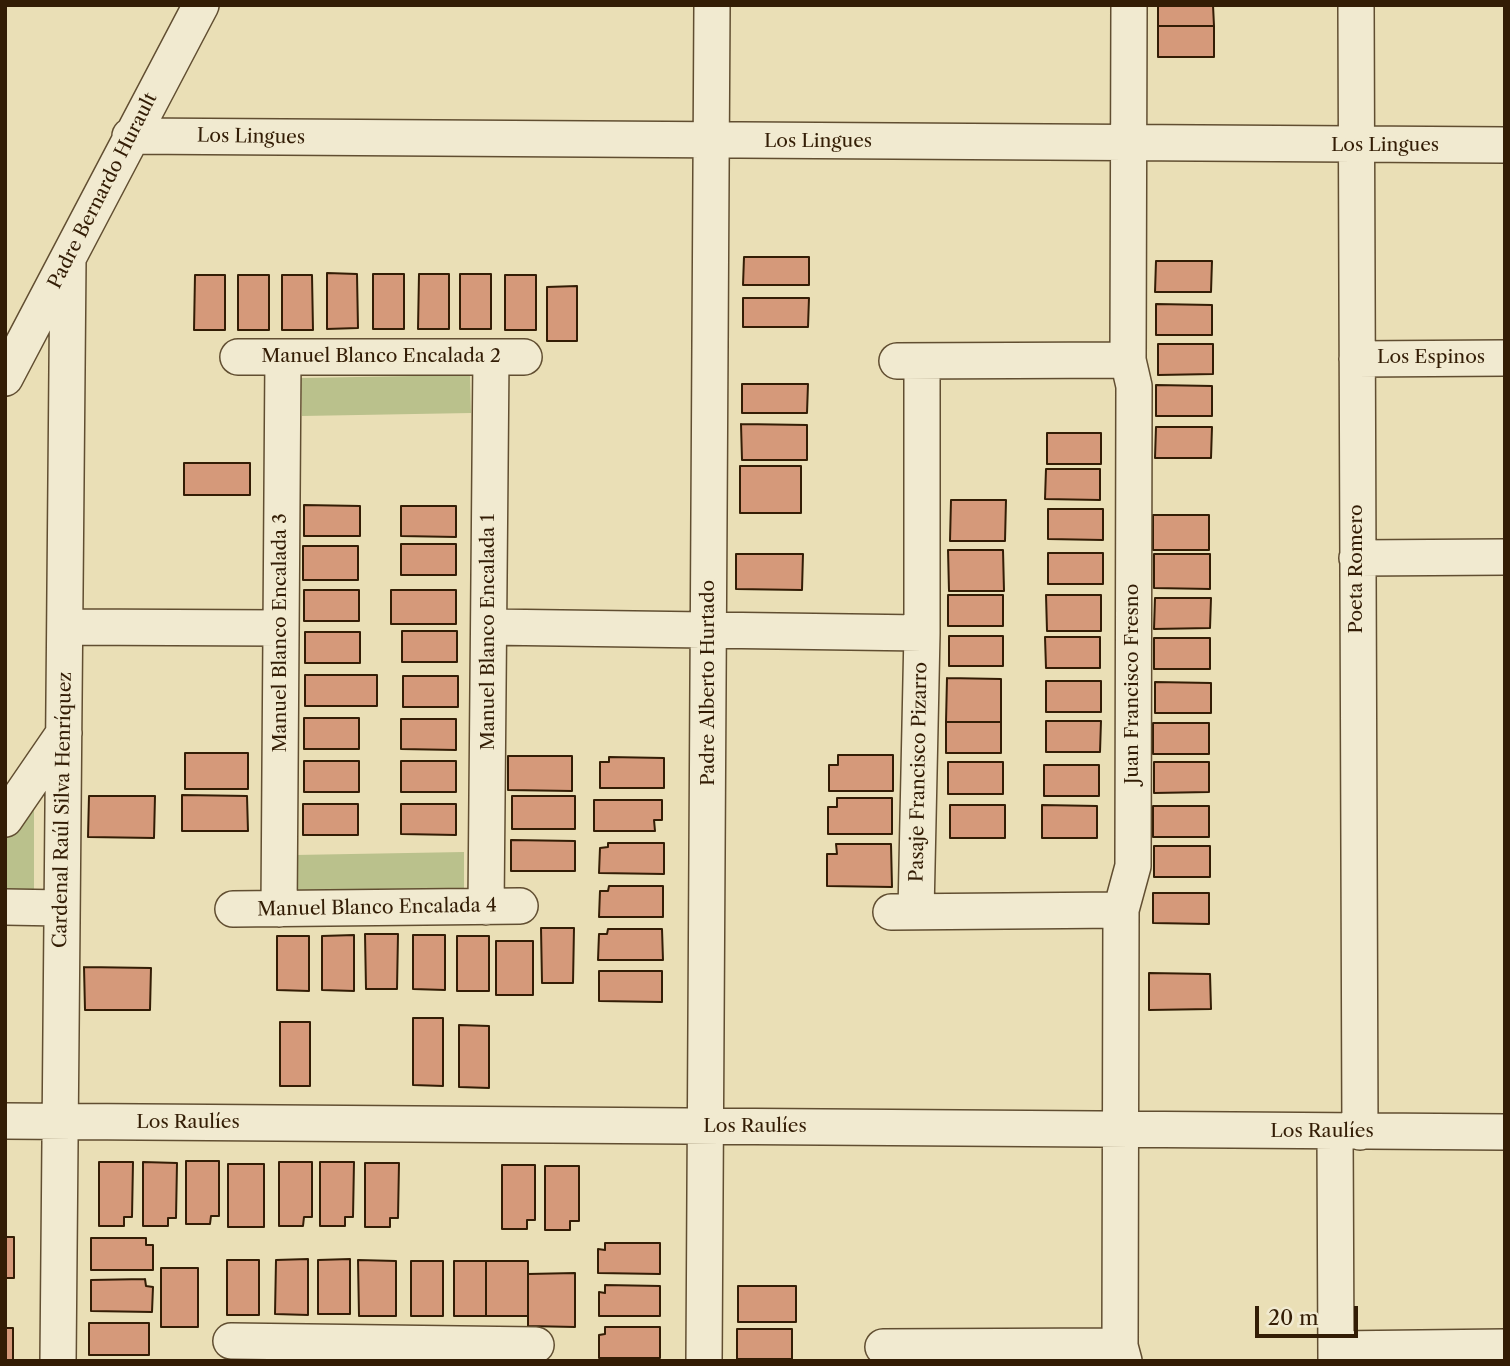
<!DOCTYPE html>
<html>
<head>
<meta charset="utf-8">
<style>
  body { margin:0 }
  #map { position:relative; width:1510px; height:1366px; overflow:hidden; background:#eadfb6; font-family:"Libre Caslon Text",serif }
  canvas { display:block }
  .frame { position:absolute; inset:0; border:7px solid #331d05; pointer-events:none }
  .scale { position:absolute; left:1255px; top:1306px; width:103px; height:32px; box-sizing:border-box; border:4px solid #331d05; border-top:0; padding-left:9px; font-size:21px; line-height:24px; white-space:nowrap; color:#331d05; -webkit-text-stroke:5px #f1ead0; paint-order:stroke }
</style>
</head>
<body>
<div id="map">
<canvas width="1510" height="1366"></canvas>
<div class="frame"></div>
<div class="scale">20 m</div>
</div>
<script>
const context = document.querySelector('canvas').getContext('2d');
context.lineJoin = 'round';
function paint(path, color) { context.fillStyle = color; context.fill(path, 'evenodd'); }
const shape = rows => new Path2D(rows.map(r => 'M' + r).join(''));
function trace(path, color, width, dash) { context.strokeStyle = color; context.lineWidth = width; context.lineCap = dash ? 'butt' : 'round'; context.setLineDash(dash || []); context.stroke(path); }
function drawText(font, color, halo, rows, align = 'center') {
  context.font = font + ' "Libre Caslon Text",serif'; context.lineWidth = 6; context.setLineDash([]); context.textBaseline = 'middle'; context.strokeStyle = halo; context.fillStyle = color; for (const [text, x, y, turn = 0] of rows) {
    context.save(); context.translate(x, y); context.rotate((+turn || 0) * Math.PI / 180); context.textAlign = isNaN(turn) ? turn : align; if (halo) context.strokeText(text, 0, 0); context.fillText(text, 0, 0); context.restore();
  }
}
paint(shape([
  [470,375,471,413,302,416,301,378],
  [34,790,34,897,5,896,5,834],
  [464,852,464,890,296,892,295,855]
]), '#bac18c');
const building = shape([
  [1158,5,1213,5,1214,26,1158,26,1158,5],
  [1158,26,1214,26,1214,57,1158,57,1158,26],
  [744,257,809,257,809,285,743,285,744,257],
  [1156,261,1212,261,1211,292,1155,292,1156,261],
  [327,273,357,274,358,328,327,329,327,273],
  [373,274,404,274,404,329,373,329,373,274],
  [419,274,449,274,449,329,418,329,419,274],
  [460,274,491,274,491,329,460,329,460,274],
  [195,275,225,275,225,330,194,330,195,275],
  [238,275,269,275,269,330,238,330,238,275],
  [282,275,312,275,313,330,282,330,282,275],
  [505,275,536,275,536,330,505,330,505,275],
  [577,286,577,341,547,341,547,287,577,286],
  [743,298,809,298,808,327,743,327,743,298],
  [1156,304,1212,305,1212,335,1156,335,1156,304],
  [1158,344,1213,344,1213,374,1158,375,1158,344],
  [742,384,808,384,807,413,742,413,742,384],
  [1156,385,1212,386,1212,416,1156,416,1156,385],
  [741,424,807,425,807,460,742,460,741,424],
  [1156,427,1212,427,1211,458,1155,458,1156,427],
  [1047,433,1101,433,1101,464,1047,464,1047,433],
  [184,463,250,463,250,495,184,495,184,463],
  [740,466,801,466,801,513,740,513,740,466],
  [1046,469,1100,469,1100,500,1045,499,1046,469],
  [951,500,1006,500,1005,541,950,541,951,500],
  [304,505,360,506,360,536,304,536,304,505],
  [401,506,456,506,456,537,401,536,401,506],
  [1048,509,1103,509,1103,540,1048,539,1048,509],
  [1153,515,1209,515,1209,550,1153,550,1153,515],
  [401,544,456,544,456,575,401,575,401,544],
  [303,546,358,546,358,580,303,580,303,546],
  [948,550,1003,550,1004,591,949,591,948,550],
  [1048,553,1103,553,1103,584,1048,584,1048,553],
  [736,554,803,554,802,590,736,589,736,554],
  [1154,554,1210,554,1210,589,1154,588,1154,554],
  [304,590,359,590,359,621,304,621,304,590],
  [391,590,456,590,456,624,391,624,391,590],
  [948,595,1003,595,1003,626,948,626,948,595],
  [1046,595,1101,595,1101,631,1047,631,1046,595],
  [1155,598,1211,598,1210,628,1154,629,1155,598],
  [402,631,457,631,457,662,402,662,402,631],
  [305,632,360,632,360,663,305,663,305,632],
  [949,636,1003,636,1003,666,949,666,949,636],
  [1045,637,1100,637,1100,668,1046,668,1045,637],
  [1154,638,1210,638,1210,669,1154,669,1154,638],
  [305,675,377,675,377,706,305,706,305,675],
  [403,676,458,676,458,707,403,707,403,676],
  [947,678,1001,679,1001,722,946,722,947,678],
  [1046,681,1101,681,1101,712,1046,712,1046,681],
  [1155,682,1211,683,1211,713,1155,713,1155,682],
  [304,718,359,718,359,749,304,749,304,718],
  [401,719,456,719,456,750,401,749,401,719],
  [1046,721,1101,721,1100,752,1046,752,1046,721],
  [946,722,1001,722,1001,753,946,753,946,722],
  [1153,723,1209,723,1209,754,1153,754,1153,723],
  [185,753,248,753,248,789,185,789,185,753],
  [838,755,893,755,893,791,829,791,829,765,838,765,838,755],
  [508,756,572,756,572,791,508,790,508,756],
  [609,757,664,758,664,788,600,788,600,762,609,762,609,757],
  [304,761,359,761,359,792,304,792,304,761],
  [401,761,456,761,456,792,401,792,401,761],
  [948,762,1003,762,1003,794,948,794,948,762],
  [1154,762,1209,762,1209,792,1154,793,1154,762],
  [1044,765,1099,765,1099,796,1044,796,1044,765],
  [182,795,247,796,248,831,182,831,182,795],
  [89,796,155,796,154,838,88,837,89,796],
  [512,796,575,796,575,829,512,829,512,796],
  [837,798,892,798,892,834,828,834,828,807,837,807,837,798],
  [594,800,662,800,662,820,654,820,655,831,594,831,594,800],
  [303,804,358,804,358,835,303,835,303,804],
  [401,804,456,804,456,835,401,834,401,804],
  [950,805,1005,805,1005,838,950,838,950,805],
  [1042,805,1097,806,1097,838,1042,838,1042,805],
  [1153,806,1209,806,1209,837,1153,837,1153,806],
  [511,840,575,841,575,871,511,871,511,840],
  [608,843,664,843,664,874,599,873,600,848,608,847,608,843],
  [836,844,891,844,892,887,827,886,827,854,837,854,836,844],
  [1154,846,1210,846,1210,877,1154,877,1154,846],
  [609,886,663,886,663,917,599,917,600,891,608,891,609,886],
  [1153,893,1209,893,1209,924,1153,923,1153,893],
  [541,928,574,928,573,983,542,983,541,928],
  [608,929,662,929,663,960,598,960,599,934,607,934,608,929],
  [365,934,398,934,397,989,366,989,365,934],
  [354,935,354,991,322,990,322,936,354,935],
  [413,935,445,935,445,990,413,989,413,935],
  [277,936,309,936,309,991,277,990,277,936],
  [457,936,489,936,489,991,457,991,457,936],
  [496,941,533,941,533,995,496,995,496,941],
  [84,967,151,968,150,1010,85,1010,84,967],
  [599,971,662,971,662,1002,599,1001,599,971],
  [1149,973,1210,974,1211,1009,1149,1010,1149,973],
  [413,1018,443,1018,443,1086,413,1085,413,1018],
  [280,1022,310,1022,310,1086,280,1086,280,1022],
  [459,1025,489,1026,489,1088,459,1087,459,1025],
  [186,1161,219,1161,219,1216,211,1216,210,1224,186,1224,186,1161],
  [99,1162,133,1162,132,1217,124,1217,124,1226,99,1226,99,1162],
  [143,1162,177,1163,176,1218,168,1218,168,1226,143,1226,143,1162],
  [279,1162,312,1162,312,1217,304,1217,303,1226,279,1226,279,1162],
  [320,1162,354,1162,353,1217,345,1217,345,1226,320,1226,320,1162],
  [365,1163,399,1163,398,1218,390,1218,390,1227,365,1227,365,1163],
  [228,1164,264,1164,264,1227,228,1227,228,1164],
  [502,1165,535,1165,535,1220,527,1220,527,1229,502,1229,502,1165],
  [545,1166,579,1166,579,1221,570,1221,570,1230,545,1230,545,1166],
  [5,1237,14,1237,14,1278,5,1278,5,1237],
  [91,1238,146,1238,146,1245,153,1245,153,1270,91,1270,91,1238],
  [605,1243,660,1243,660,1274,598,1273,598,1249,605,1250,605,1243],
  [308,1259,308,1315,275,1314,276,1260,308,1259],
  [350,1259,350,1314,318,1314,318,1260,350,1259],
  [227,1260,259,1260,259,1315,227,1315,227,1260],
  [358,1260,396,1261,396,1316,359,1316,358,1260],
  [411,1261,443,1261,443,1316,411,1316,411,1261],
  [454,1261,486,1261,486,1316,454,1316,454,1261],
  [486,1261,528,1261,528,1316,486,1316,486,1261],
  [161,1268,198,1268,198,1327,161,1327,161,1268],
  [575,1273,575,1327,528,1326,528,1274,575,1273],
  [145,1279,146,1286,153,1287,152,1312,91,1311,91,1280,145,1279],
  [605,1285,660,1286,660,1316,599,1316,599,1292,605,1293,605,1285],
  [738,1286,796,1286,796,1322,738,1322,738,1286],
  [89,1323,149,1323,149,1355,89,1355,89,1323],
  [605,1327,660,1327,660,1358,599,1358,599,1335,605,1334,605,1327],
  [5,1328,13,1328,13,1361,5,1361,5,1328],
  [737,1329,792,1329,792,1359,737,1359,737,1329]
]);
paint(building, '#d5997a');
trace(building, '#331d05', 2);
const minor = shape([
  [1356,5,1360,1132],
  [130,136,1505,145],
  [238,357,524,357],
  [1357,359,1505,358],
  [897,361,1128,360],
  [5,378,201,5],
  [1357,558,1505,557],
  [65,627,281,628],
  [489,627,922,633],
  [5,819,64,733],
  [5,907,62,908],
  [486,907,491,357],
  [233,909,520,906],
  [279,909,283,357],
  [891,912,1121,910],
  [916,912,922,633,922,361],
  [5,1121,1505,1132],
  [1335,1132,1336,1361],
  [231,1341,536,1345],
  [883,1347,1120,1346],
  [1336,1349,1505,1347],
  [58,1361,68,259],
  [704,1361,712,5],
  [1124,1361,1120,1346,1121,910,1133,866,1134,386,1128,360,1129,5]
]);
trace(minor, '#614e31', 38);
trace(minor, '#f1ead0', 35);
drawText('19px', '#331d05', '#f1ead0', [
  ["Los Lingues",251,137,1],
  ["Los Lingues",818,142],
  ["Los Lingues",1385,146],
  ["Padre Bernardo Hurault",103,191,-63],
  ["Manuel Blanco Encalada 2",381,357],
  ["Los Espinos",1431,358],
  ["Poeta Romero",1357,569,-90],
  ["Manuel Blanco Encalada 1",489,632,-90],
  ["Manuel Blanco Encalada 3",281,633,-90],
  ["Padre Alberto Hurtado",709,683,-90],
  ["Juan Francisco Fresno",1133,684,-90],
  ["Pasaje Francisco Pizarro",919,772,-89],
  ["Cardenal Raúl Silva Henríquez",63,810,-89],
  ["Manuel Blanco Encalada 4",377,908,-1],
  ["Los Raulíes",188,1123],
  ["Los Raulíes",755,1127],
  ["Los Raulíes",1322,1132]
]);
</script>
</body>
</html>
